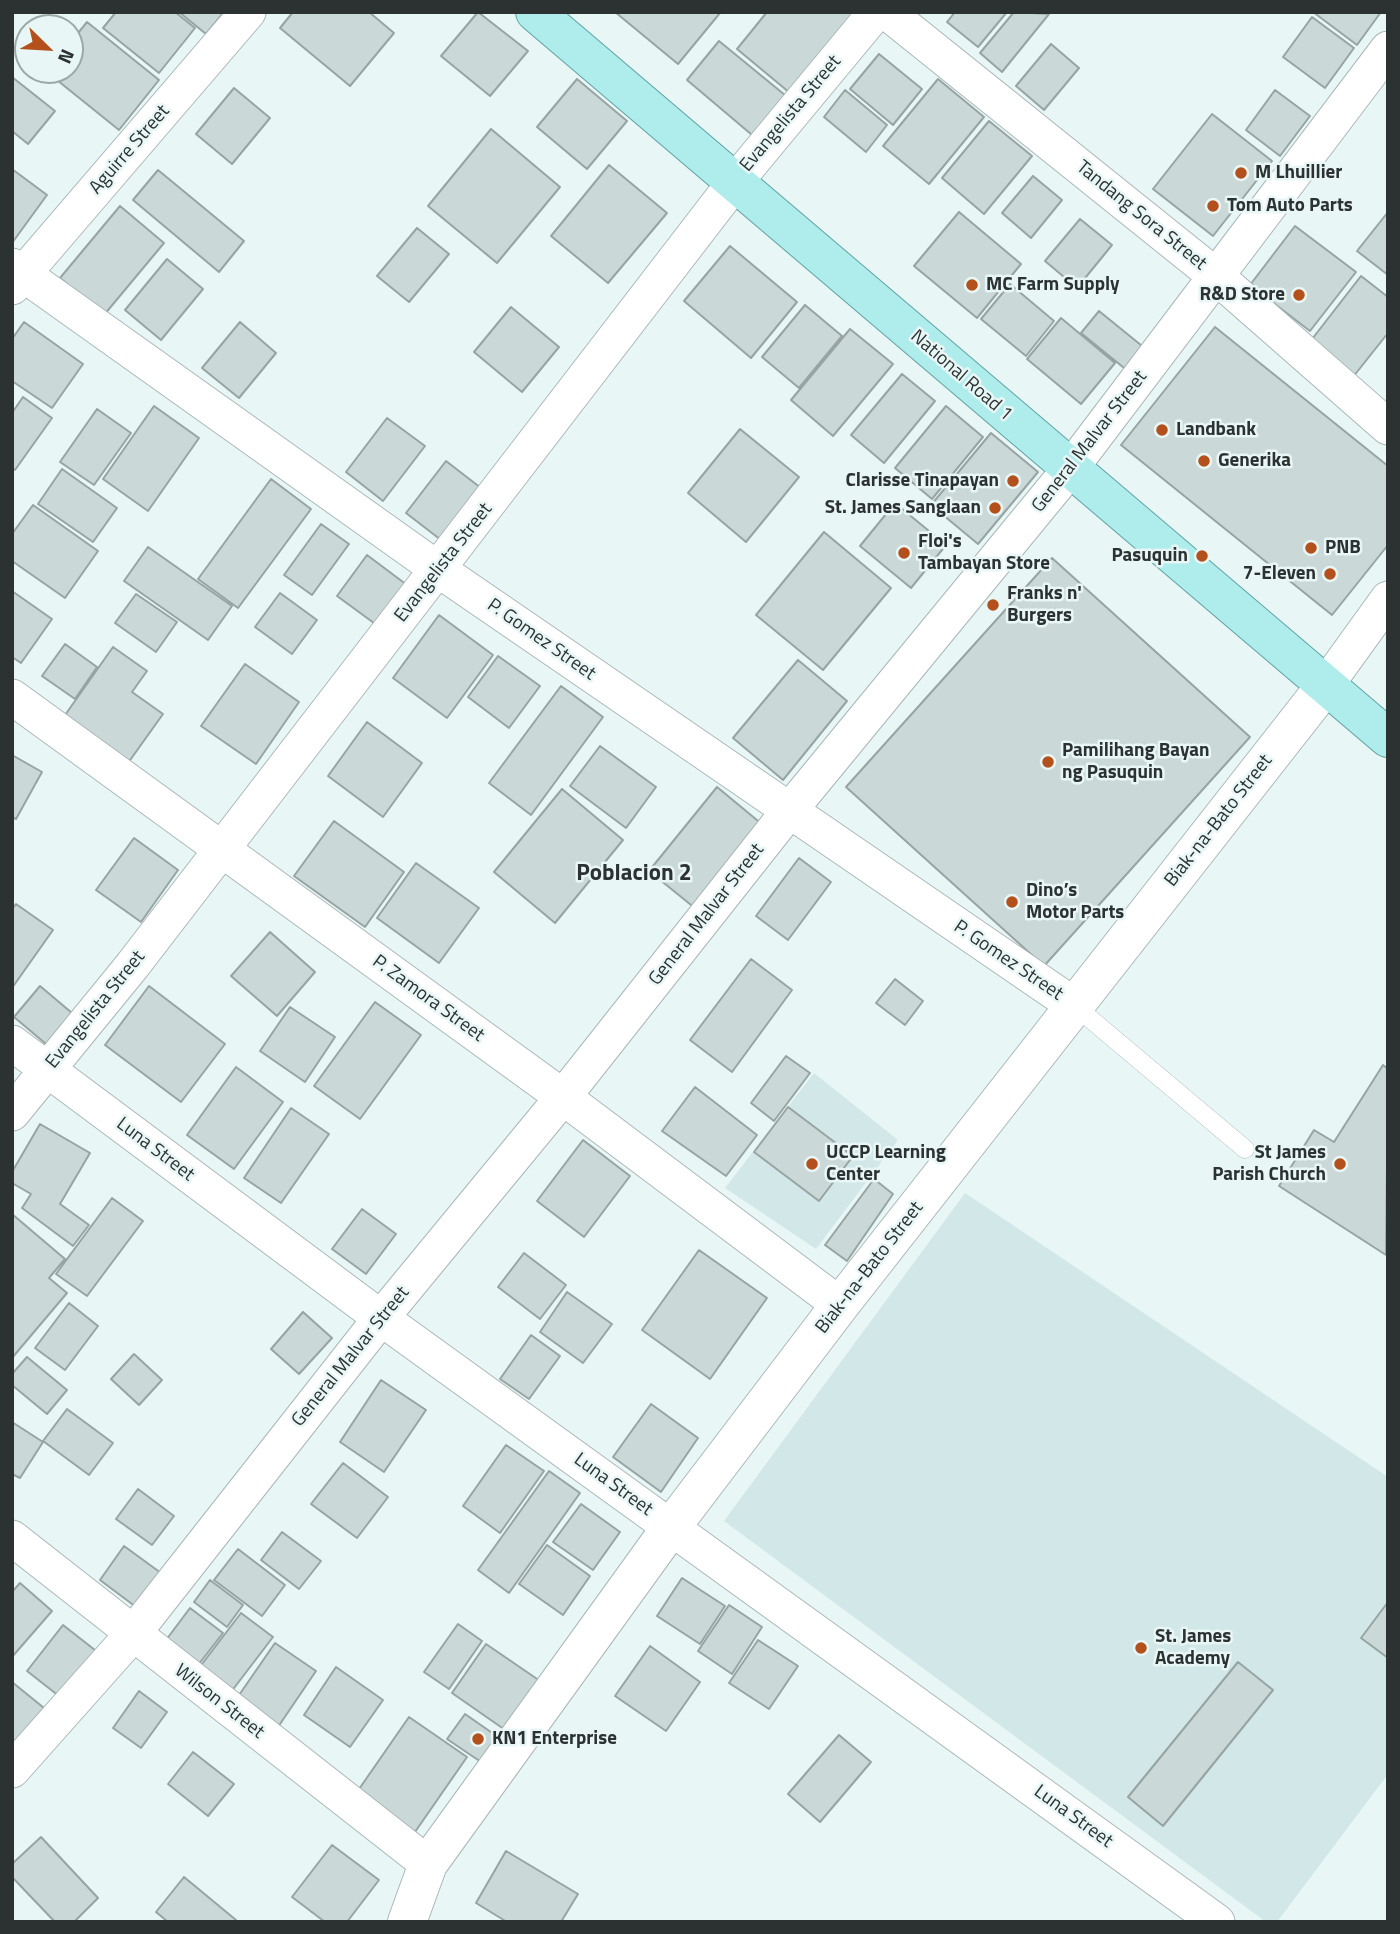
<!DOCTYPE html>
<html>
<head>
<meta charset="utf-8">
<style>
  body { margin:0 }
  #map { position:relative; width:1400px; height:1934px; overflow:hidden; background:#e8f6f6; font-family:"Titillium Web",sans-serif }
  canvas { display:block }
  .frame { position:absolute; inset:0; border:14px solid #2c3232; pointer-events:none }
  .north { position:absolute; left:14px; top:14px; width:70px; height:70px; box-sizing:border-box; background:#e8f6f6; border:2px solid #9da8a8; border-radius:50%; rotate:114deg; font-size:19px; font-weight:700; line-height:28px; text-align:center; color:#2c3232 }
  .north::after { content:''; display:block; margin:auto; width:24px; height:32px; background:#b3501b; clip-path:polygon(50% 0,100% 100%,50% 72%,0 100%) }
</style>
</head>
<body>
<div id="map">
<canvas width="1400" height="1934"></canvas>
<div class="frame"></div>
<div class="north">N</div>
</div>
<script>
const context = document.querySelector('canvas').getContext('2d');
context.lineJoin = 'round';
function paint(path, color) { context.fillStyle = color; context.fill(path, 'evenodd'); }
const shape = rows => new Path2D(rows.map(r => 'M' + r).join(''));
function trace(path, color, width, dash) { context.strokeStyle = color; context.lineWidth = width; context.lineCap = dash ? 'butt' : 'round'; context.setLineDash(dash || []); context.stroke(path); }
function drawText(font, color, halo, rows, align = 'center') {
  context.font = font + ' "Titillium Web",sans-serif'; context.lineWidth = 5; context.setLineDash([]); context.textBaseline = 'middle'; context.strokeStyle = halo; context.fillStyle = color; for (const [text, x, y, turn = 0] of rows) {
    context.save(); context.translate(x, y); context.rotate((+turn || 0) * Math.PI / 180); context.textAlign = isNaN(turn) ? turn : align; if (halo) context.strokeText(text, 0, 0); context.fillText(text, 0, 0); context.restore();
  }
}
paint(shape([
  [814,1073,898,1140,816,1249,725,1188],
  [965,1193,1388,1477,1388,1774,1277,1922,1266,1922,724,1521]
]), '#d2e8e8');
const building = shape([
  [116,12,175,12,195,28,159,73,103,28,116,12],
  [179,12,224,12,206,34,179,12],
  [293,12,369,12,394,33,350,86,280,28,293,12],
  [478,12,528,51,490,96,441,56,478,12],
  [615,12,718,12,720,13,678,64,615,12],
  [767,12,851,12,860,20,796,98,737,49,767,12],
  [955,12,1007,12,978,47,947,22,955,12],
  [1014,12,1049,14,1002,72,980,53,1014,12],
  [1313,12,1381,12,1357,45,1313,12],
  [1312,17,1354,48,1325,88,1283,57,1312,17],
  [87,22,159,80,119,130,47,72,70,70,70,43,87,22],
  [719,41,791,100,758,140,687,80,719,41],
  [1051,44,1079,68,1044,110,1016,86,1051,44],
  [879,54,922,89,893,125,850,89,879,54],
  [12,77,55,111,28,144,12,131,12,77],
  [577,79,627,121,587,169,537,127,577,79],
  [938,79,984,117,929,184,883,146,938,79],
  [234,88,270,118,232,164,196,134,234,88],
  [845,90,887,125,866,152,824,117,845,90],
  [1275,90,1310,116,1280,156,1246,130,1275,90],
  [1212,114,1272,161,1213,236,1153,189,1212,114],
  [989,121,1032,156,984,214,942,178,989,121],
  [491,129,560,187,497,263,428,206,491,129],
  [609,165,667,213,608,283,551,236,609,165],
  [12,169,47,195,12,243,12,169],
  [158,170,244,241,219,272,133,200,158,170],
  [1033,176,1062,200,1031,238,1002,213,1033,176],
  [120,206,164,243,104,315,60,278,120,206],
  [959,212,1021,264,977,318,914,266,959,212],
  [1388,212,1388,275,1357,251,1388,212],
  [1080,219,1112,245,1077,288,1045,261,1080,219],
  [1295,226,1356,272,1310,331,1250,285,1295,226],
  [417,228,449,254,409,302,377,276,417,228],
  [730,246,797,302,751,358,684,301,730,246],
  [167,259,203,289,161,340,125,310,167,259],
  [1361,276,1388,297,1388,333,1353,377,1309,343,1361,276],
  [1010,284,1054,321,1026,356,981,319,1010,284],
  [805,305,842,336,799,388,762,357,805,305],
  [511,307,559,347,522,392,474,352,511,307],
  [1099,311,1147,350,1129,372,1081,333,1099,311],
  [1061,318,1115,363,1081,404,1027,359,1061,318],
  [24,322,83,364,52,408,12,381,12,339,24,322],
  [240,322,276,353,239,398,202,368,240,322],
  [1215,327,1388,466,1388,545,1332,615,1121,445,1215,327],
  [850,329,893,364,833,436,791,400,850,329],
  [902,374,935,401,884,463,851,435,902,374],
  [23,397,52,418,15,470,12,468,12,413,23,397],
  [154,406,199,438,148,511,103,479,154,406],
  [946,406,983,437,932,499,895,468,946,406],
  [97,409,131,433,94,485,60,462,97,409],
  [387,418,425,446,383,501,346,472,387,418],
  [740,429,799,477,746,542,688,493,740,429],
  [991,433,1038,472,978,544,931,505,991,433],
  [446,461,481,488,441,540,406,513,446,461],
  [62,469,117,508,93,542,38,504,62,469],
  [271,479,311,509,238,608,198,579,271,479],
  [895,503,946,545,911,588,860,546,895,503],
  [33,505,98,551,65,598,12,561,12,534,33,505],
  [321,524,349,544,312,595,284,575,321,524],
  [824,532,891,588,823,670,756,615,824,532],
  [148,547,232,606,208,640,124,581,148,547],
  [367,555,407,585,378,626,337,596,367,555],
  [1052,558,1250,737,1044,966,846,787,1052,558],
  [12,591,52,619,21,663,12,657,12,591],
  [280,593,317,620,292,654,255,627,280,593],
  [136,594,177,622,156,652,115,623,136,594],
  [439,615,493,655,447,718,393,678,439,615],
  [65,644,97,667,75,699,42,676,65,644],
  [113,647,147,671,132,692,163,714,128,763,63,718,113,647],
  [498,656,540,686,509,728,468,697,498,656],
  [798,660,847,701,783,780,733,738,798,660],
  [245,664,299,702,256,764,201,726,245,664],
  [561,686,603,717,531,815,489,783,561,686],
  [367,722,422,763,383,817,328,776,367,722],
  [600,746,656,787,626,828,570,786,600,746],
  [12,755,42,772,16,819,12,817,12,755],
  [717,787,769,830,701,913,649,871,717,787],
  [562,789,623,840,555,923,494,872,562,789],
  [334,821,404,872,365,927,294,876,334,821],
  [134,838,178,870,141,922,96,890,134,838],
  [799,858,831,882,788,940,756,916,799,858],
  [416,863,479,908,439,963,377,918,416,863],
  [16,904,53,930,12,988,12,909,16,904],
  [270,932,315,972,277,1016,231,976,270,932],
  [751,959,792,990,732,1072,690,1040,751,959],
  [895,979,923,1001,905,1025,876,1003,895,979],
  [40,986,72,1013,46,1044,14,1017,40,986],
  [149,986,225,1044,181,1102,105,1045,149,986],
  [375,1002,421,1035,360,1119,314,1086,375,1002],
  [290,1007,335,1037,305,1082,260,1051,290,1007],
  [786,1056,810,1073,774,1121,751,1103,786,1056],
  [1383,1065,1388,1069,1386,1255,1279,1186,1314,1130,1334,1142,1383,1065],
  [236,1067,283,1102,234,1169,187,1135,236,1067],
  [695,1087,757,1135,726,1176,662,1131,695,1087],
  [788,1107,853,1156,819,1201,754,1152,788,1107],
  [291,1108,329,1134,281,1203,244,1178,291,1108],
  [40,1124,90,1153,60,1204,89,1225,73,1246,22,1208,31,1194,12,1183,12,1172,40,1124],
  [583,1140,630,1176,584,1237,537,1201,583,1140],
  [874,1179,893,1194,847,1261,825,1245,874,1179],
  [112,1198,143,1221,87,1296,56,1274,112,1198],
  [362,1209,396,1234,366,1274,332,1249,362,1209],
  [12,1214,65,1259,49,1278,67,1293,12,1358,12,1214],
  [699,1250,767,1298,710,1379,642,1330,699,1250],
  [524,1253,566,1285,540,1319,498,1287,524,1253],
  [567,1292,612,1324,583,1363,540,1332,567,1292],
  [69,1303,98,1326,65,1370,35,1348,69,1303],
  [303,1312,332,1338,299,1374,271,1349,303,1312],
  [531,1335,560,1356,529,1399,500,1379,531,1335],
  [134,1354,162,1380,139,1405,111,1379,134,1354],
  [27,1357,67,1390,47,1414,12,1385,12,1374,27,1357],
  [381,1380,426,1410,384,1472,340,1442,381,1380],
  [651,1404,698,1438,661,1492,613,1457,651,1404],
  [67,1409,113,1443,89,1475,43,1441,67,1409],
  [12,1422,43,1442,20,1478,12,1474,12,1422],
  [506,1445,544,1471,500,1533,463,1506,506,1445],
  [343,1463,388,1497,357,1538,311,1504,343,1463],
  [549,1471,580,1493,509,1593,478,1570,549,1471],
  [138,1489,174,1516,152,1545,116,1519,138,1489],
  [581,1504,620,1532,593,1570,553,1542,581,1504],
  [282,1532,321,1561,299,1589,261,1560,282,1532],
  [547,1545,590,1576,563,1615,519,1584,547,1545],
  [124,1546,161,1573,136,1607,100,1580,124,1546],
  [238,1549,285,1585,262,1616,214,1580,238,1549],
  [682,1578,725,1606,700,1644,657,1616,682,1578],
  [210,1580,243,1605,227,1627,194,1602,210,1580],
  [20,1583,52,1611,12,1657,12,1592,20,1583],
  [1388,1602,1388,1658,1361,1638,1388,1602],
  [729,1605,762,1627,732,1674,698,1651,729,1605],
  [190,1608,223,1633,195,1669,163,1644,190,1608],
  [241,1613,273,1637,231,1692,199,1668,241,1613],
  [458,1624,482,1641,449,1689,424,1672,458,1624],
  [63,1625,100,1654,64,1700,27,1671,63,1625],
  [758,1640,798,1666,769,1709,729,1683,758,1640],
  [275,1643,316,1671,278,1727,237,1698,275,1643],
  [486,1644,543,1683,508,1732,452,1693,486,1644],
  [650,1646,700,1682,666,1731,615,1696,650,1646],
  [1238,1662,1273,1690,1163,1826,1128,1797,1238,1662],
  [336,1667,383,1700,350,1747,304,1715,336,1667],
  [12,1682,44,1708,12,1747,12,1682],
  [139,1691,167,1712,141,1748,113,1728,139,1691],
  [465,1714,498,1737,481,1762,447,1739,465,1714],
  [409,1717,467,1757,415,1832,357,1792,409,1717],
  [839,1735,871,1762,820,1822,788,1794,839,1735],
  [193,1752,234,1784,208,1816,168,1784,193,1752],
  [41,1837,98,1898,74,1922,55,1922,12,1877,12,1864,41,1837],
  [332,1845,379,1880,347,1922,325,1922,292,1897,332,1845],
  [506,1851,578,1894,561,1922,507,1922,476,1903,506,1851],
  [184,1877,236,1920,235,1922,168,1922,156,1912,184,1877]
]);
paint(building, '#cad8d8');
trace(building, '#97a4a3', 2);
const lane = shape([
  [1075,1006,1245,1149]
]);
const street = shape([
  [887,12,1217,277,1388,427],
  [12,266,439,570,1075,1006],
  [12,287,248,12],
  [1326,685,1388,599],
  [12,697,563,1097,840,1305],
  [12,1043,381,1318,1217,1922],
  [12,1113,132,966,735,182,876,12],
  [12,1538,428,1864],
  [12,1770,132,1635,381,1318,563,1097,789,811,1070,469,1388,49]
]);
const secondary = shape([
  [407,1922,428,1864,672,1526,840,1305,1326,685]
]);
const primary = shape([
  [535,12,1388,738]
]);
trace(lane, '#aab7b7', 19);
trace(street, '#aab7b7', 37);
trace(secondary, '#aab7b7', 40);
trace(primary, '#5fa2a2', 40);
trace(lane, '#fff', 18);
trace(street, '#fff', 35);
trace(secondary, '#fff', 38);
trace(primary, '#afecec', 38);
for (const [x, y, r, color] of [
  [1241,173,7,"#b3501b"],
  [1213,206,7,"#b3501b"],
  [972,285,7,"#b3501b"],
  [1299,295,7,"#b3501b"],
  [1162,430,7,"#b3501b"],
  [1204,461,7,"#b3501b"],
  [1013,481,7,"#b3501b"],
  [995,508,7,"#b3501b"],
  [1311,548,7,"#b3501b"],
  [904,553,7,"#b3501b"],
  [1202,556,7,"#b3501b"],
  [1330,574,7,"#b3501b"],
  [993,605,7,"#b3501b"],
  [1048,762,7,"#b3501b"],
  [1012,902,7,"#b3501b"],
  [812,1164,7,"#b3501b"],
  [1340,1164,7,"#b3501b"],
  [1141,1648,7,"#b3501b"],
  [478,1739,7,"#b3501b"]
]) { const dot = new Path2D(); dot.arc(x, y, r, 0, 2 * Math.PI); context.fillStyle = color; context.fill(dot); trace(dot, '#e8f6f6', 2.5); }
drawText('19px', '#2c3232', '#e8f6f6', [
  ["Evangelista Street",791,114,-50],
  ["Aguirre Street",130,150,-49],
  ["Tandang Sora Street",1141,216,39],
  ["National Road 1",961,376,41],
  ["General Malvar Street",1090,442,-52],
  ["Evangelista Street",444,563,-52],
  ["P. Gomez Street",541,640,35],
  ["Biak-na-Bato Street",1219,821,-52],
  ["General Malvar Street",707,915,-52],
  ["P. Gomez Street",1008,961,34],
  ["P. Zamora Street",428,999,36],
  ["Evangelista Street",96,1010,-51],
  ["Luna Street",155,1150,37],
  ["Biak-na-Bato Street",870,1268,-52],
  ["General Malvar Street",351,1357,-51],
  ["Luna Street",613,1485,36],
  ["Wilson Street",219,1702,38],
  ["Luna Street",1073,1817,36]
]);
drawText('bold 19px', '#2c3232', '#e8f6f6', [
  ["M Lhuillier",1255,173],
  ["Tom Auto Parts",1227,206],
  ["MC Farm Supply",986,285],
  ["R&D Store",1285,295,"right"],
  ["Landbank",1176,430],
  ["Generika",1218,461],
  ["Clarisse Tinapayan",999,481,"right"],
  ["St. James Sanglaan",981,508,"right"],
  ["Floi's",918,542],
  ["Tambayan Store",918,564],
  ["PNB",1325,548],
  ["Pasuquin",1188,556,"right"],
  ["7-Eleven",1316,574,"right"],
  ["Franks n'",1007,594],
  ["Burgers",1007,616],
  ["Pamilihang Bayan",1062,751],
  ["ng Pasuquin",1062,773],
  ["Dino’s",1026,891],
  ["Motor Parts",1026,913],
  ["UCCP Learning",826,1153],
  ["Center",826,1175],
  ["St James",1326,1153,"right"],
  ["Parish Church",1326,1175,"right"],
  ["St. James",1155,1637],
  ["Academy",1155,1659],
  ["KN1 Enterprise",492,1739]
], 'left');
drawText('bold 23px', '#2c3232', '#e8f6f6', [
  ["Poblacion 2",634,874]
]);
</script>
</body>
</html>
